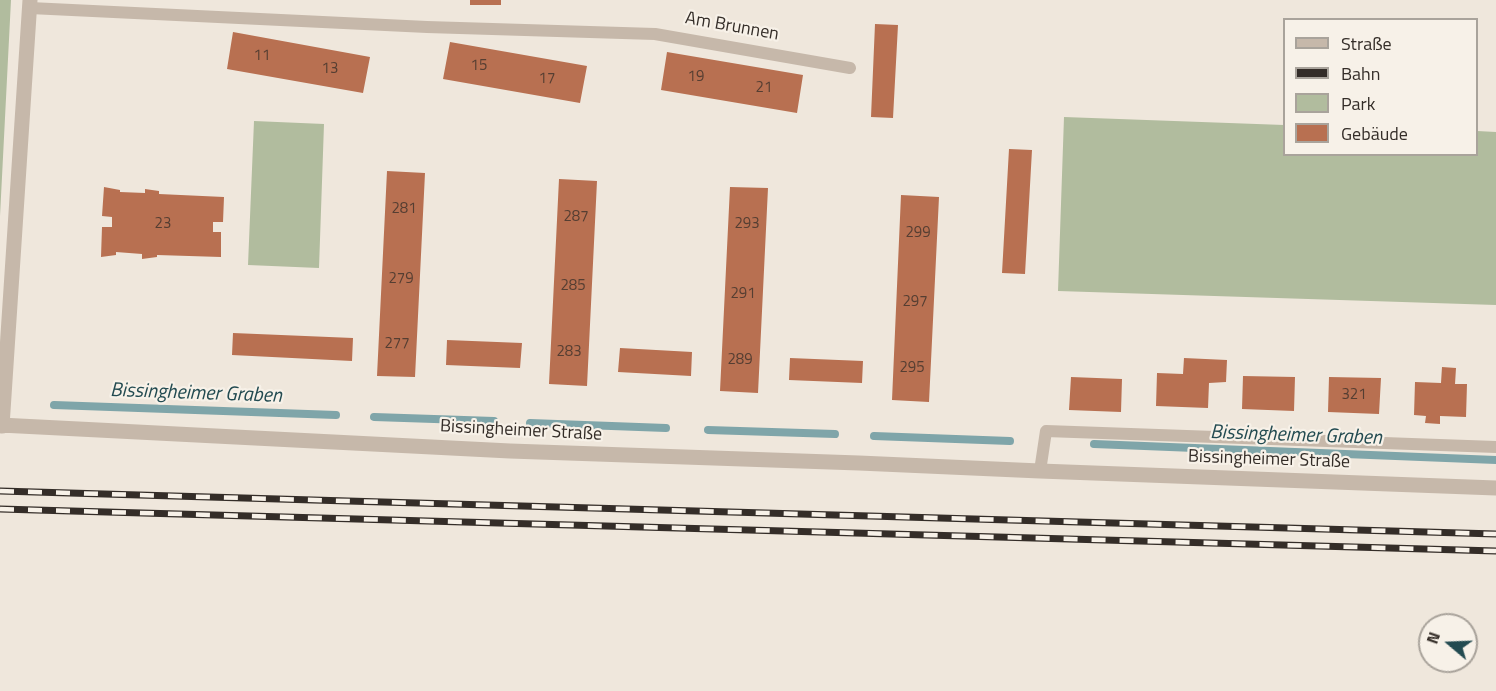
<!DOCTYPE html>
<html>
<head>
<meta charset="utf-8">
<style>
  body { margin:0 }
  #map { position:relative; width:1496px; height:691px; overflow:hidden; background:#efe7dc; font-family:"Titillium Web",sans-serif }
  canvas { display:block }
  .legend { position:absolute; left:1283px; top:18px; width:195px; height:138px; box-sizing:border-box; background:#f7f1e8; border:2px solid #a9a39b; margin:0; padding:8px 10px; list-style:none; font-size:18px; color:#342d28 }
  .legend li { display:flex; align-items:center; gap:12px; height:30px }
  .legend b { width:30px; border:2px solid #a9a39b }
  .north { position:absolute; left:1418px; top:613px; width:60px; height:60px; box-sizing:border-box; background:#f7f1e8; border:2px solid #a9a39b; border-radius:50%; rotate:289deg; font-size:16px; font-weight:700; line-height:24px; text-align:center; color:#342d28 }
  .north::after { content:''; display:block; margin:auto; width:21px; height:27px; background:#234b51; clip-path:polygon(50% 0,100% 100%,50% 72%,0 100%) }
</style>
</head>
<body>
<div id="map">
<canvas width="1496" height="691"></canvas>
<ul class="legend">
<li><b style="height:8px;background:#c6b8aa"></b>Straße</li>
<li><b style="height:8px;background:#342d28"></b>Bahn</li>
<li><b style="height:16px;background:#b1bc9e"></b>Park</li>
<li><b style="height:16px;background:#b87051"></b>Gebäude</li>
</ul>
<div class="north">N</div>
</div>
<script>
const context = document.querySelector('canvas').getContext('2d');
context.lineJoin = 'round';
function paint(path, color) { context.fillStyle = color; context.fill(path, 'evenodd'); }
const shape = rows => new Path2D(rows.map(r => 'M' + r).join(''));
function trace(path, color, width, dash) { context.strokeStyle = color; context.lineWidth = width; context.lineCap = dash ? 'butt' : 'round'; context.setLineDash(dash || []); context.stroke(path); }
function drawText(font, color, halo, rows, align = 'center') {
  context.font = font + ' "Titillium Web",sans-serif'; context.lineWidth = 4.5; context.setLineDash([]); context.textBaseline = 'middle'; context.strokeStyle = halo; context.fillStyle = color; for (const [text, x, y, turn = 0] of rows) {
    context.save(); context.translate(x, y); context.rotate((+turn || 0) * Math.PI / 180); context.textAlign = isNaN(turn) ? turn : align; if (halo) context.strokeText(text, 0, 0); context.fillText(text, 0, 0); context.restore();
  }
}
paint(shape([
  [0,0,11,0,0,216],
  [1064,117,1284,125,1284,154,1476,154,1477,131,1496,132,1496,305,1058,291],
  [254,121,324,124,319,268,248,265]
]), '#b1bc9e');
trace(shape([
  [54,405,336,415],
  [374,417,494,421],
  [530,423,666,428],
  [708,430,835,434],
  [874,436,1010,441],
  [1094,444,1496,460]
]), '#7fa5a9', 8);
paint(shape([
  [470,0,501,0,501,5,470,5],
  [875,24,898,25,893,118,871,117],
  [233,32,370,57,363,93,227,69],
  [450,42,587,66,580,103,443,79],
  [667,52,803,75,797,113,661,90],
  [1009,149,1032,150,1025,274,1002,273],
  [387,171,425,173,415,377,377,376],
  [559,179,597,181,587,386,549,384],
  [104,187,120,190,120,192,145,193,145,189,159,191,159,194,224,197,223,222,213,222,213,232,221,232,221,257,157,255,157,257,142,259,142,254,116,252,116,255,101,257,102,227,112,227,112,217,102,216],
  [730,187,768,188,758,393,720,391],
  [901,195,939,197,929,402,892,400],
  [233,333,353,338,352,361,232,355],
  [447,340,522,343,520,368,446,365],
  [620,348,692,352,691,376,618,372],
  [790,358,863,361,862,383,789,380],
  [1184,358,1227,360,1226,382,1209,383,1208,408,1156,406,1157,373,1183,374],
  [1442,367,1456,368,1455,384,1467,384,1466,417,1440,416,1440,424,1425,423,1426,416,1414,415,1415,382,1441,383],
  [1243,376,1295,377,1294,411,1242,409],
  [1071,377,1122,379,1121,412,1069,410],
  [1329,377,1381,378,1379,414,1328,412]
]), '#b87051');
trace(shape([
  [30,8,427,27,655,34,850,68],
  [1040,471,1046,431,1496,447]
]), '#c6b8aa', 12);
trace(shape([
  [0,425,510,451,859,463,1040,471,1496,488],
  [2,426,30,0]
]), '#c6b8aa', 15);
const rail = shape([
  [0,491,1496,534],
  [0,509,1496,551]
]);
trace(rail, '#342d28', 7);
trace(rail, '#f7f1e8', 4.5, [14]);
drawText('15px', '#553e32', null, [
  ["11",262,56],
  ["15",479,66],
  ["13",330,69],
  ["19",696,77],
  ["17",547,79],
  ["21",764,88],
  ["281",404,209],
  ["287",576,217],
  ["23",163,224],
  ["293",747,224],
  ["299",918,233],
  ["279",401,279],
  ["285",573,286],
  ["291",743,294],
  ["297",915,302],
  ["277",397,344],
  ["283",569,352],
  ["289",740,360],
  ["295",912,368],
  ["321",1354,395]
]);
drawText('18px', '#342d28', '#f7f1e8', [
  ["Am Brunnen",732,27,10],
  ["Bissingheimer Straße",521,431,3],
  ["Bissingheimer Straße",1269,460,2]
]);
drawText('italic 20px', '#234b51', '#f7f1e8', [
  ["Bissingheimer Graben",196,394,2],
  ["Bissingheimer Graben",1296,436,2]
]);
</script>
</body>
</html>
